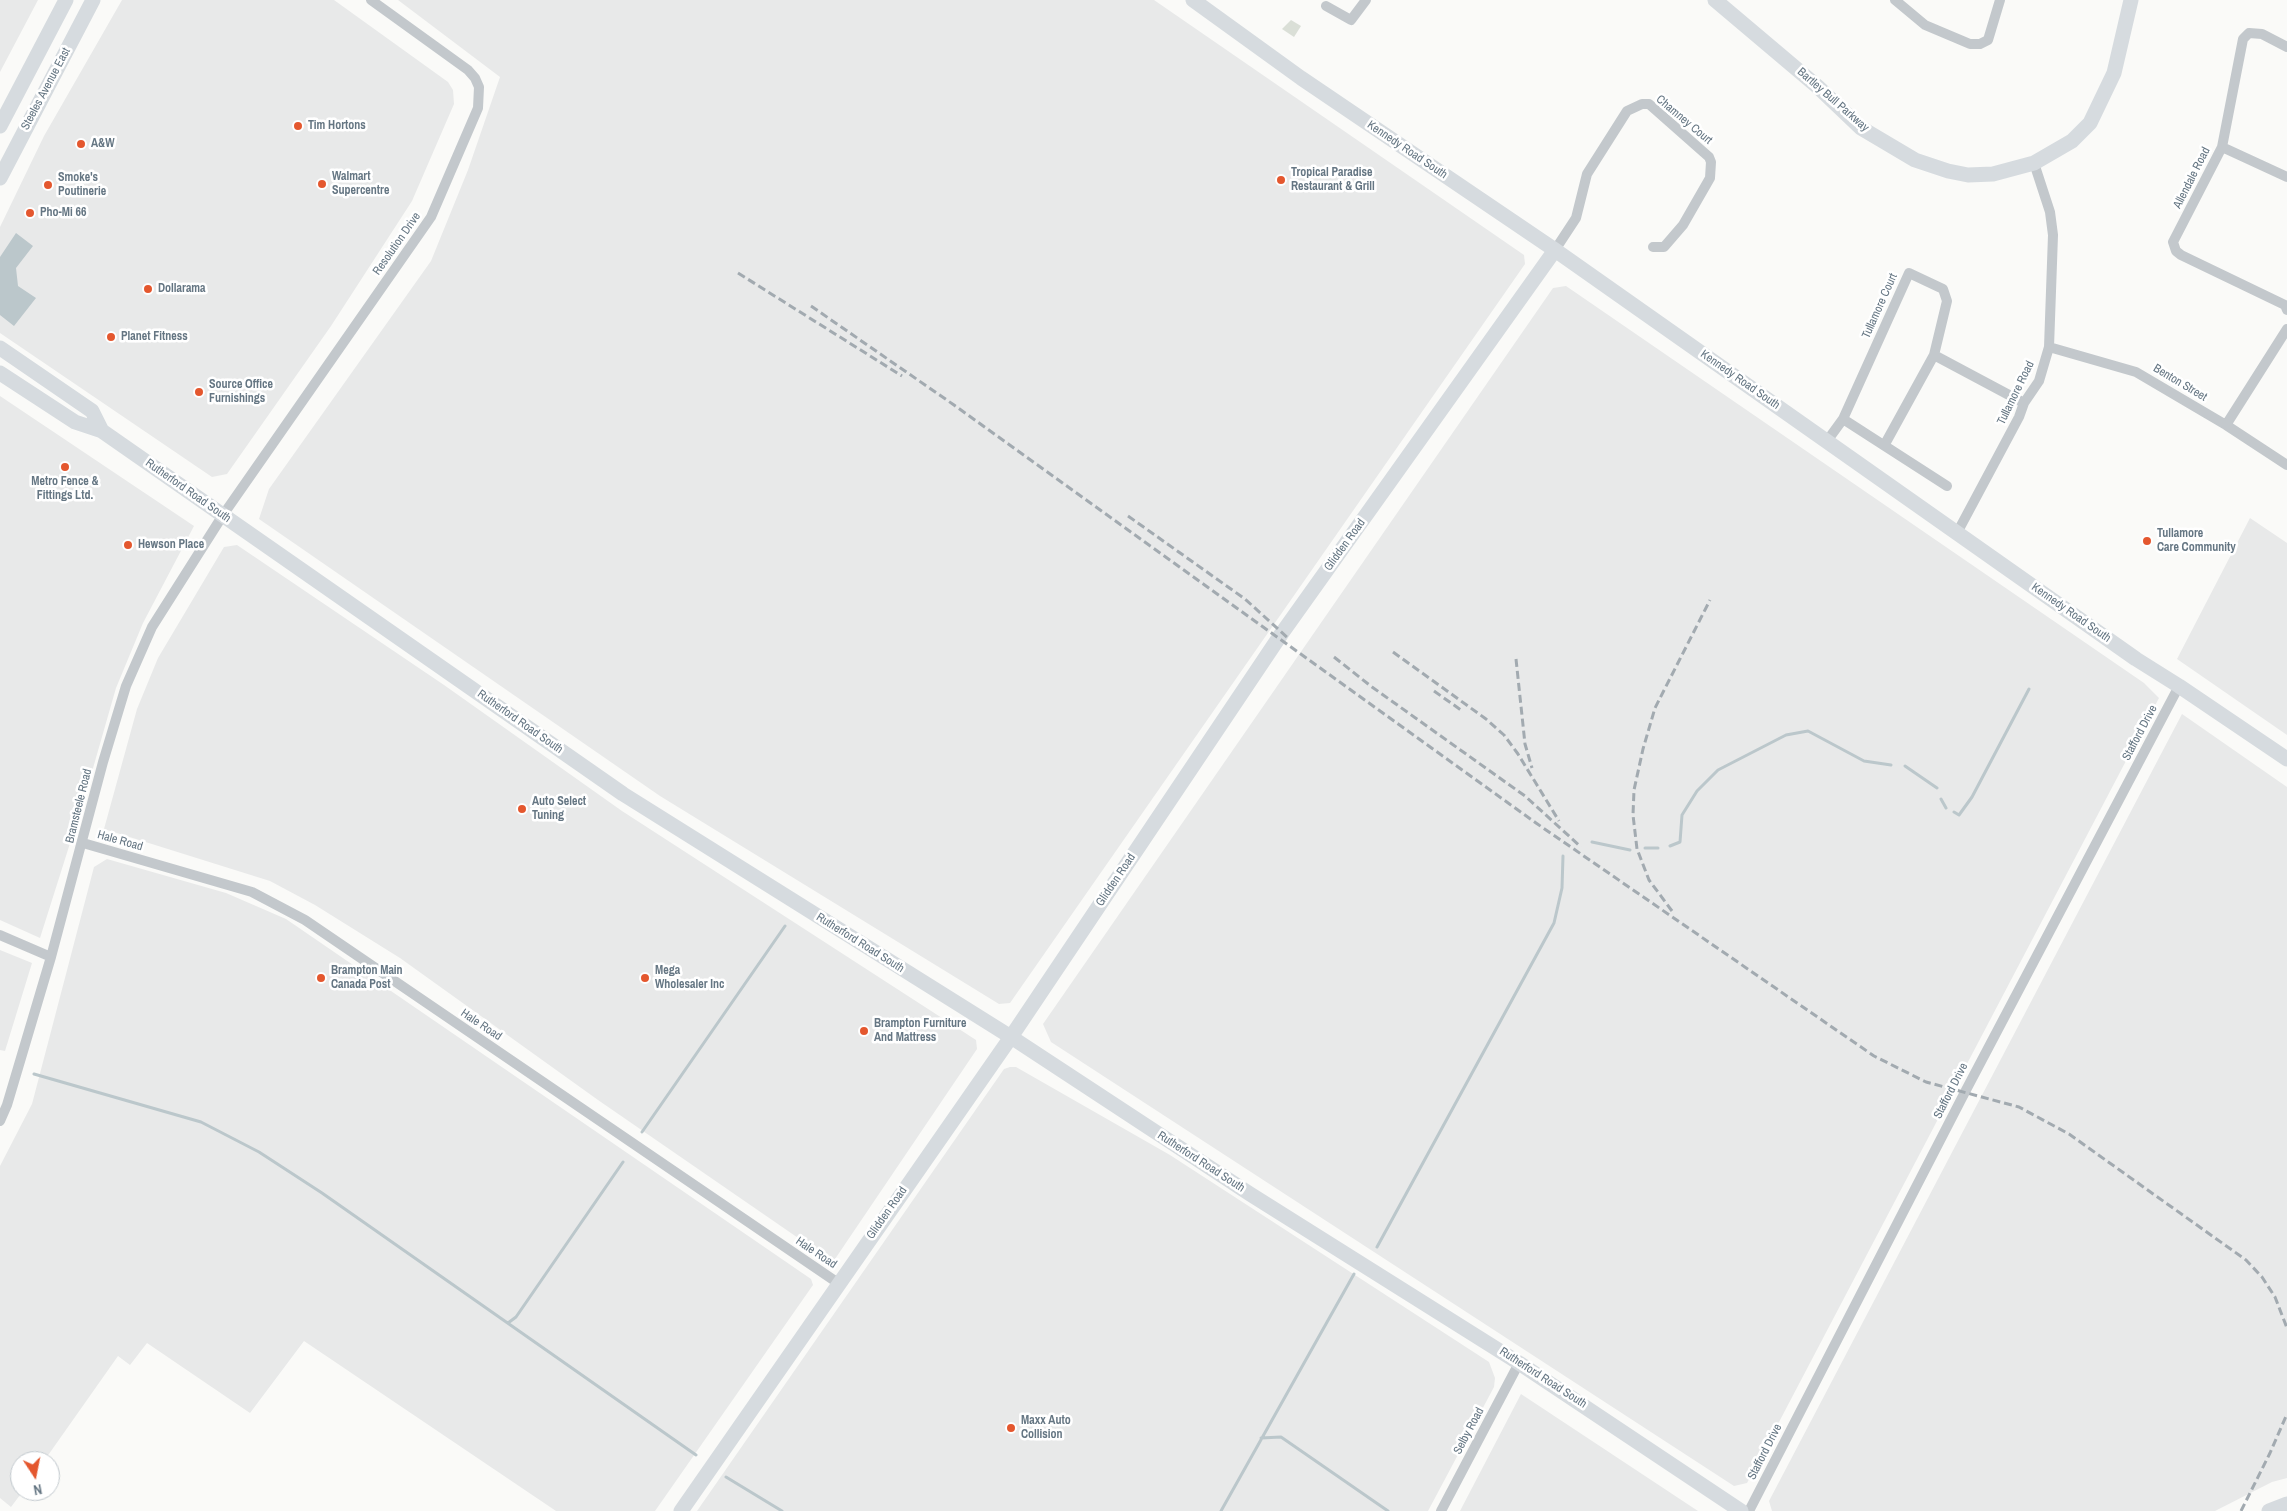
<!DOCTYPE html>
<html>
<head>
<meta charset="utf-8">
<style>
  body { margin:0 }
  #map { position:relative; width:2287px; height:1511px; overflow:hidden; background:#fafaf8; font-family:"Archivo Narrow",sans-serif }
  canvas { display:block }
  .north { position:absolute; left:10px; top:1451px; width:50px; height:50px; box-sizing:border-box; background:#fff; border:1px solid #c1c8cd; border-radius:50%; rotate:169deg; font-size:14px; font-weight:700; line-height:20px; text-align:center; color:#657683 }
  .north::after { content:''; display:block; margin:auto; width:18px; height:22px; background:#e4572e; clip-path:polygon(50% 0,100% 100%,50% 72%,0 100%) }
</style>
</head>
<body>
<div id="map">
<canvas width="2287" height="1511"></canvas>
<div class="north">N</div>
</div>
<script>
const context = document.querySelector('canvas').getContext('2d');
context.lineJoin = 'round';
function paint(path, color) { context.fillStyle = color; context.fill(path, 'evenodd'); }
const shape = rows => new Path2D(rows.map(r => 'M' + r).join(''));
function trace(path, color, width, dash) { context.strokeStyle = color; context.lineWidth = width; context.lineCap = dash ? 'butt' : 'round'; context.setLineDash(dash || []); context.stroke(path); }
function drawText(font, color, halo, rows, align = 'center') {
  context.font = font + ' "Archivo Narrow",sans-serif'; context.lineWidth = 5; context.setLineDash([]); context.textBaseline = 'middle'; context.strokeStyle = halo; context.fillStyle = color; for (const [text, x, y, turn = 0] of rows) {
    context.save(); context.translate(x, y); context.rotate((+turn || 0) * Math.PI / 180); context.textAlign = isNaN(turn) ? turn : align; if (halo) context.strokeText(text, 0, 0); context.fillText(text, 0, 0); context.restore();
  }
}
paint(shape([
  [0,0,38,0,0,72],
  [122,0,334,0,448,82,453,90,454,104,412,201,331,326,227,474,212,477,0,333,0,227,44,136],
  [398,0,1154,0,1524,255,1525,264,1010,1003,999,1004,660,796,259,519,269,489,431,261,468,170,500,77],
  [1566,286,2144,683,2159,698,1747,1483,1734,1486,1051,1042,1043,1024,1553,288],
  [0,396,194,526,143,623,116,688,85,796,40,938,0,920],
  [2250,518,2287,543,2287,735,2177,659],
  [237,545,444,685,622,811,976,1040,977,1049,833,1262,598,1100,400,958,315,905,270,881,104,829,137,709,158,658,224,547],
  [2182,714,2287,787,2287,1478,2272,1482,2215,1511,1772,1511,1769,1501],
  [107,859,226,893,286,919,811,1279,813,1285,655,1511,556,1511,304,1341,250,1413,147,1343,130,1365,118,1356,44,1461,20,1461,20,1491,23,1491,11,1507,0,1498,0,1166,32,1104,94,867],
  [0,950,32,963,5,1051,0,1050],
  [1010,1067,1016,1067,1170,1155,1489,1362,1495,1378,1494,1387,1428,1511,697,1511,1004,1069],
  [1521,1394,1698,1511,1460,1511]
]), '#e8e9e9');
paint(shape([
  [1291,20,1301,26,1294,37,1282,29]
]), '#dadfd7');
paint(shape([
  [16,233,33,246,16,268,18,286,36,298,14,326,0,315,0,257]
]), '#bbc7cb');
trace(shape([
  [1905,766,1937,788],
  [1941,799,1946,808],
  [1954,812,1959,815,1972,797,2029,689],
  [1592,842,1630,850],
  [1670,846,1680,842,1682,815,1697,791,1718,770,1786,735,1808,731,1864,761,1891,765],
  [1645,848,1658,848],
  [34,1074,201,1122,259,1152,322,1193,696,1455],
  [642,1132,785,926],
  [1377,1247,1554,923,1562,888,1563,856],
  [508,1323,516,1317,623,1162],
  [1261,1438,1281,1437,1388,1511],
  [726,1477,782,1511],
  [1221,1511,1354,1274]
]), '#bbc7cb', 3);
trace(shape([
  [1895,0,1925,25,1970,44,1980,44,1988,40,2000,0],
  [1326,6,1351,20,1366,0],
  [2287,47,2262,34,2249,33,2243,39,2222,147,2173,242,2176,251,2181,255,2285,305,2287,310],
  [2222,147,2287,177],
  [1555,250,1576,218,1587,174,1627,111,1642,104,1649,104,1709,157,1711,162,1710,178,1683,225,1664,247,1653,247],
  [2049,347,2136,372,2226,425,2287,465],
  [1934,355,2024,403],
  [1843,419,1947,486],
  [2226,425,2287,329],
  [1827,441,1843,419,1909,273,1943,289,1947,301,1934,355,1885,444],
  [1957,533,2019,417,2024,403,2039,381,2049,347,2053,235,2050,212,2034,163],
  [83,843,252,892,305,920,838,1283],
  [0,935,51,957],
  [0,1121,7,1105,51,957,103,762,126,686,152,627,223,515,431,217,478,108,479,87,475,78,468,70,371,0],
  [1441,1511,1519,1363],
  [1749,1511,1965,1092,2179,686]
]), '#c3c8cc', 10);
trace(shape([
  [1193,0,1301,78,1555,250,2136,659,2179,686,2287,759],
  [1715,0,1818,87,1861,128,1915,160,1948,171,1968,175,1993,174,2034,163,2072,141,2090,123,2114,73,2131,0],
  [0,126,66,0],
  [0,178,93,0],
  [0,348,92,411,102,431,623,794,1011,1037,1250,1194,1519,1363,1741,1511],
  [0,373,75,422,102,431],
  [681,1511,1011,1037,1282,633,1555,250],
  [2269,1511,2287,1504]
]), '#d6dbdf', 15);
trace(shape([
  [738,273,902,376],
  [811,306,954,405,1536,823,1874,1056,1926,1082,2019,1107,2069,1134,2246,1260,2262,1277,2275,1297,2287,1328],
  [1128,516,1245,599,1289,639],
  [1393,652,1486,719,1504,735,1518,754,1559,821],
  [1334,657,1372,687,1525,796,1581,847],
  [1516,659,1525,744,1532,768],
  [1434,691,1461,710],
  [1672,911,1649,880,1637,849,1633,815,1634,790,1643,749,1655,708,1710,600],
  [2241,1511,2270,1453,2287,1414]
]), '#a2aab0', 3, [8, 4]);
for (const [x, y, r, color] of [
  [298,126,5,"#e4572e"],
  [81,144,5,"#e4572e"],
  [1281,180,5,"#e4572e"],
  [322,184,5,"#e4572e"],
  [48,185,5,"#e4572e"],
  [30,213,5,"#e4572e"],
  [148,289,5,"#e4572e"],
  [111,337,5,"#e4572e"],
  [199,392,5,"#e4572e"],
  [65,467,5,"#e4572e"],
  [2147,541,5,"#e4572e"],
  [128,545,5,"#e4572e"],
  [522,809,5,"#e4572e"],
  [321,978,5,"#e4572e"],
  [645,978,5,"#e4572e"],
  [864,1031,5,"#e4572e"],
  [1011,1428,5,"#e4572e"]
]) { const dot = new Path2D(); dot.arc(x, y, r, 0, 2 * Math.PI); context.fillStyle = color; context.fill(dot); trace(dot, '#fff', 2); }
drawText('12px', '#657683', '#fff', [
  ["Steeles Avenue East",46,89,-62],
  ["Bartley Bull Parkway",1833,100,41],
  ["Chamney Court",1684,120,40],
  ["Kennedy Road South",1407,150,34],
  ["Allendale Road",2192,178,-63],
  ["Resolution Drive",397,244,-55],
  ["Tullamore Court",1880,306,-66],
  ["Kennedy Road South",1740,380,35],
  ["Benton Street",2180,383,31],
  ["Tullamore Road",2016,393,-64],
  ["Rutherford Road South",188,491,35],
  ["Glidden Road",1345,545,-54],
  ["Kennedy Road South",2071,613,35],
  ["Rutherford Road South",520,722,35],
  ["Stafford Drive",2140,733,-62],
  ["Bramsteele Road",79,806,-76],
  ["Hale Road",120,841,16],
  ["Glidden Road",1116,880,-56],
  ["Rutherford Road South",860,943,32],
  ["Hale Road",481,1025,34],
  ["Stafford Drive",1951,1091,-63],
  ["Rutherford Road South",1201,1162,33],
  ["Glidden Road",887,1213,-55],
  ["Hale Road",816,1253,34],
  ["Rutherford Road South",1543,1378,33],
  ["Selby Road",1469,1431,-62],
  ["Stafford Drive",1765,1452,-63]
]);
drawText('bold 12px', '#657683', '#fff', [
  ["Tim Hortons",308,126],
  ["A&W",91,144],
  ["Tropical Paradise",1291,173],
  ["Restaurant & Grill",1291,187],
  ["Walmart",332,177],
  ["Supercentre",332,191],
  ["Smoke's",58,178],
  ["Poutinerie",58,192],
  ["Pho-Mi 66",40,213],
  ["Dollarama",158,289],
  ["Planet Fitness",121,337],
  ["Source Office",209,385],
  ["Furnishings",209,399],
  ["Metro Fence &",65,482,"center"],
  ["Fittings Ltd.",65,496,"center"],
  ["Tullamore",2157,534],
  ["Care Community",2157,548],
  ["Hewson Place",138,545],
  ["Auto Select",532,802],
  ["Tuning",532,816],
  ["Brampton Main",331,971],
  ["Canada Post",331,985],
  ["Mega",655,971],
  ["Wholesaler Inc",655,985],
  ["Brampton Furniture",874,1024],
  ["And Mattress",874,1038],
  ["Maxx Auto",1021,1421],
  ["Collision",1021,1435]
], 'left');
</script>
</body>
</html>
